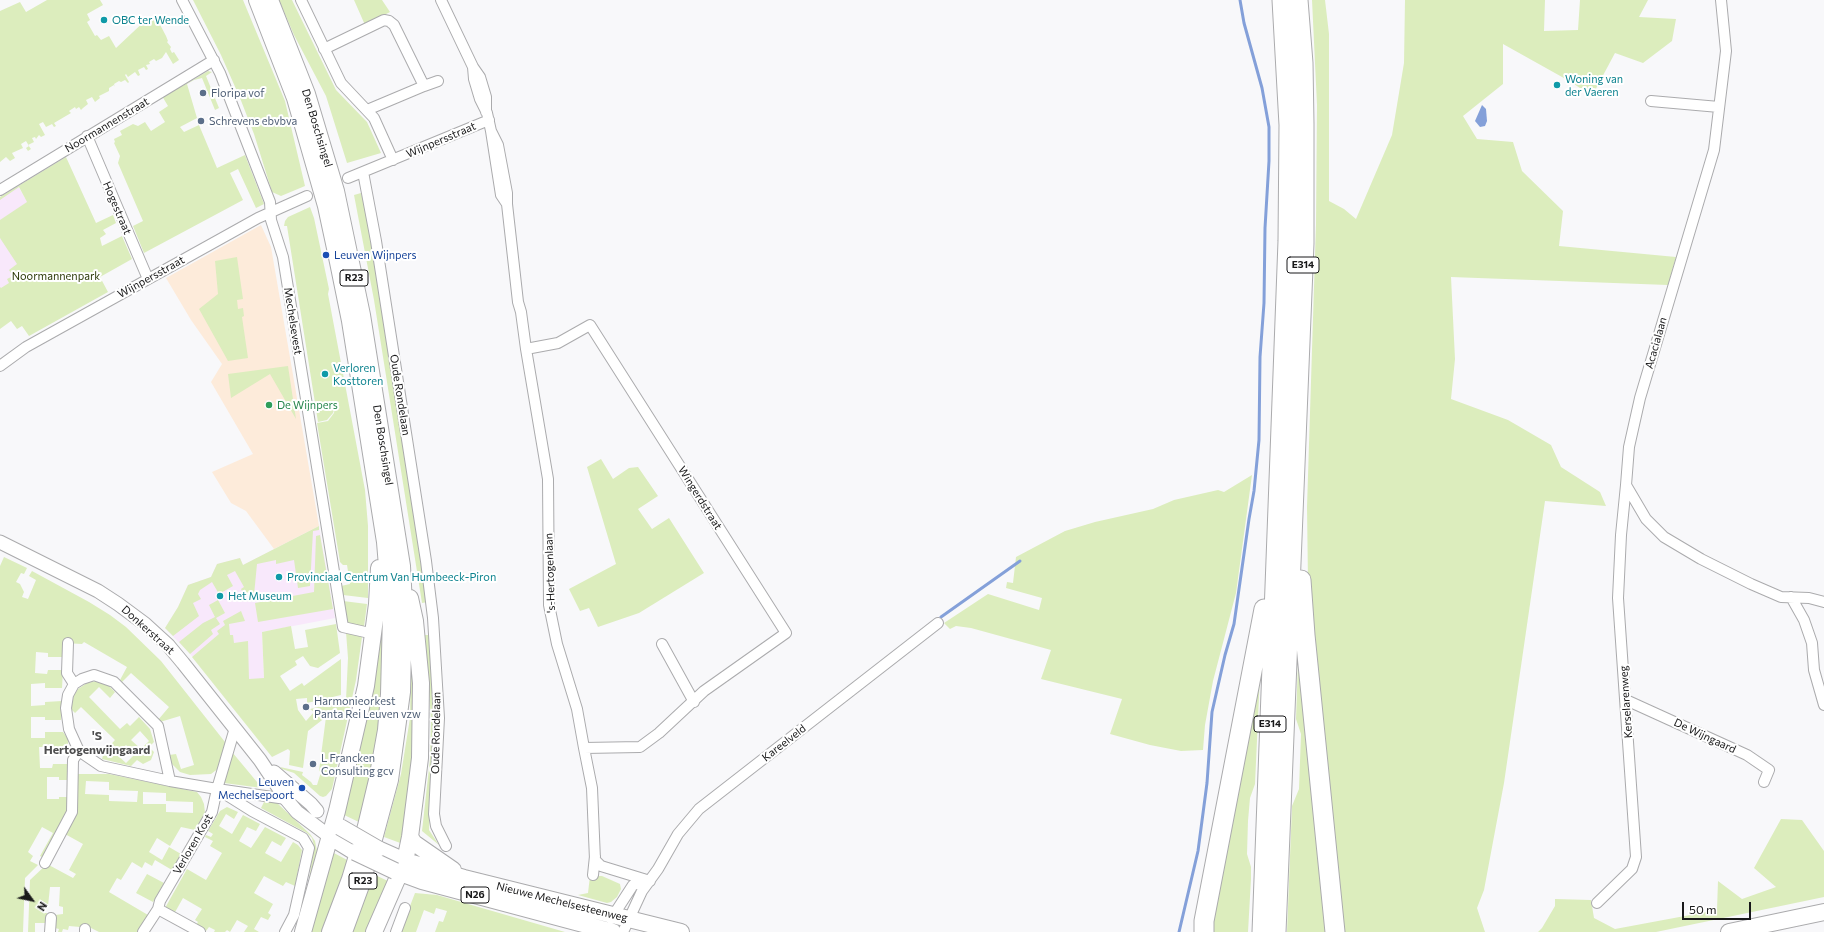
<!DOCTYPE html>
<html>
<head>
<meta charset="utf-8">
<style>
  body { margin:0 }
  #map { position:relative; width:1824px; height:932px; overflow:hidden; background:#f8f8fa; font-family:Commissioner,sans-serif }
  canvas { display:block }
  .north { position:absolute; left:12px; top:880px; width:40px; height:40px; -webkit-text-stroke:3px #fff; paint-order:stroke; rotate:123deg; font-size:11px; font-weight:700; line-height:16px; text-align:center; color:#19191a }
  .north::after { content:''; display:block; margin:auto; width:14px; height:18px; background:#19191a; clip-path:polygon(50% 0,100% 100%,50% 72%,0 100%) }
  .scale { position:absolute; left:1682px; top:902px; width:69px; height:18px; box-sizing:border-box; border:2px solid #19191a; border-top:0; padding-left:5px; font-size:12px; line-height:14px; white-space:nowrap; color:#19191a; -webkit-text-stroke:3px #fff; paint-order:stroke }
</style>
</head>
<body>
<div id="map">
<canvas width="1824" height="932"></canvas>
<div class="north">N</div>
<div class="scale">50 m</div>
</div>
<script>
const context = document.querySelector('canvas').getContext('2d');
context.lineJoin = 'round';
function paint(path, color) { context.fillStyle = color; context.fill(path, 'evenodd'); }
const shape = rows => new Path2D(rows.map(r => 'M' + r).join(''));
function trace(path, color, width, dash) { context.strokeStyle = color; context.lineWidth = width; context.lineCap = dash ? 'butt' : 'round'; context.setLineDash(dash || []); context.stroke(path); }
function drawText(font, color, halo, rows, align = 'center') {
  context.font = font + ' Commissioner,sans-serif'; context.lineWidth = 4; context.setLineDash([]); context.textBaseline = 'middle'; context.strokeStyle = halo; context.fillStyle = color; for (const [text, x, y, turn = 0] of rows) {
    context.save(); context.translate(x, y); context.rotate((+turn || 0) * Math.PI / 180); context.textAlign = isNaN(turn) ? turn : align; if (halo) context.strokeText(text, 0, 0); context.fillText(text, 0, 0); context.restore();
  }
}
paint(shape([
  [18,186,41,226,17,264,18,280,0,296,0,197],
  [319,526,335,618,262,632,264,678,228,702,191,655,165,628,178,607,188,585,211,577,217,564,240,558,243,565]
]), '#f8e8fb');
paint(shape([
  [261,225,271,247,319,526,274,549,246,511,231,503,212,472,253,454,211,382,222,364,191,320,166,278]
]), '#fdebda');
paint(shape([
  [47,0,100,0,103,5,87,14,90,20,87,22,95,36,97,35,101,40,109,36,116,48,149,17,150,20,156,17,166,36,168,41,167,42,171,47,170,49,172,53,174,52,179,60,173,64,166,52,162,58,156,61,154,59,149,62,150,64,146,65,148,69,146,70,144,67,138,70,140,75,138,76,135,72,128,77,126,74,125,75,129,82,128,83,125,80,121,82,119,81,114,84,115,87,114,85,109,88,109,91,99,96,100,98,95,102,92,97,86,100,88,104,83,108,81,110,79,107,76,109,75,107,69,111,71,113,54,123,56,126,54,127,52,124,46,127,43,122,39,124,45,135,41,137,39,135,36,139,35,137,32,138,34,142,28,145,31,149,28,151,26,148,29,146,26,141,21,144,23,148,12,153,15,158,10,161,6,157,0,162,0,11,20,2,26,12],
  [193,0,243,0,285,101,305,186,281,196,272,192,254,134,240,98,221,55],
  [279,0,292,0,336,90,367,122,381,153,347,163,326,96,294,35],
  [354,0,382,0,390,12,365,25],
  [1312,0,1325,0,1329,34,1329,201,1344,209,1356,219,1392,135,1404,63,1405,0,1545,0,1544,31,1578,30,1580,0,1648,0,1639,17,1676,19,1672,41,1643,63,1615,53,1592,96,1571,82,1503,44,1503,84,1463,116,1477,139,1513,142,1522,171,1563,211,1559,246,1676,257,1668,285,1451,277,1455,359,1451,399,1508,420,1551,445,1561,467,1600,492,1606,506,1545,501,1504,783,1484,890,1477,908,1485,932,1344,932,1308,583,1307,507,1316,224,1317,105],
  [208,71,212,72,206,76,219,108,215,110,202,78,194,80,187,84,197,118,180,127,184,132,199,125,217,168,245,155,264,204,256,208,238,169,230,173,243,200,144,253,133,226,143,221,118,163,120,156,114,143,115,142,114,139,122,135,120,131,133,124,138,126,145,122,151,131,165,122,159,112,168,106,162,96,186,84],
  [66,157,96,223,113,215,116,223,103,230,106,234,100,238,102,246,122,236,132,259,100,277,108,292,29,336,22,326,17,329,11,321,0,329,0,287,1,288,9,283,7,279,13,276,9,270,17,264,0,238,0,220,27,202,19,187,0,200,0,197],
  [361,193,370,228,428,602,422,603,374,300,354,195],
  [310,207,314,218,329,289,328,294,365,490,368,526,368,598,343,595,341,586,350,584,347,565,343,565,340,562,317,423,328,421,334,413,335,407,333,413,327,420,318,422,287,226,284,226,285,221,288,217],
  [237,257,243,299,237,300,238,309,243,308,244,316,242,317,248,358,228,361,199,309,218,294,215,261],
  [288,366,296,419,270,374,231,398,228,374],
  [601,459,613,479,629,468,638,467,658,496,638,509,652,529,669,518,704,573,639,613,598,627,589,608,580,611,569,589,616,564,587,467],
  [1252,475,1236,593,1213,681,1205,725,1203,750,1181,751,1150,745,1110,734,1122,699,1041,679,1051,650,971,628,956,626,950,629,944,623,988,594,1039,610,1042,598,1006,588,1007,582,1013,583,1016,557,1065,531,1095,522,1153,509,1174,500,1218,490,1224,492],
  [319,526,319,530,313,531,310,586,298,588,294,560,276,564,276,560,257,564,254,595,249,595,242,591,241,589,244,587,235,571,227,575,233,586,219,594,212,582,200,590,198,594,201,599,193,603,199,616,173,636,165,628,178,607,188,585,211,577,217,564,240,558,243,565],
  [320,535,333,609,258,622,255,603,314,592,316,536],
  [4,557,27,568,24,574,21,573,16,582,20,584,24,592,22,597,28,599,36,580,29,576,32,571,89,602,110,615,126,627,161,661,225,742,219,768,211,774,190,775,180,772,170,762,169,755,176,754,181,769,194,765,180,716,160,722,158,720,169,707,131,673,122,682,120,680,127,667,84,642,82,644,64,643,64,657,48,657,48,653,36,652,35,673,47,674,48,670,63,670,62,688,45,688,45,683,31,684,31,706,45,705,45,702,62,701,61,720,45,720,45,717,31,717,31,738,45,738,45,732,63,732,68,739,68,750,52,750,52,747,39,747,40,768,52,768,53,764,68,764,68,780,59,780,59,777,47,777,47,799,59,799,59,797,68,797,68,806,65,820,44,858,40,856,53,833,42,827,28,852,33,856,30,861,38,865,25,878,23,932,0,932,0,566],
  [218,600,225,613,216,618,220,624,211,630,213,634,190,654,179,642,203,623,215,617,209,605],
  [343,601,367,604,364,627,349,625,347,622],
  [378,610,386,610,381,727,361,823,342,814],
  [241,611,245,621,229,624,230,635,233,635,234,643,248,641,249,679,264,678,262,632,291,626,295,649,308,647,305,630,336,624,340,653,318,668,310,666,303,656,295,661,297,665,280,676,290,691,302,683,304,686,341,659,341,695,307,703,307,698,296,699,298,710,306,721,314,712,310,709,346,700,348,658,346,632,362,637,356,680,332,789,326,796,323,797,320,796,294,773,282,769,280,767,303,772,302,775,311,782,313,785,317,785,321,772,319,771,326,717,308,731,303,768,289,765,290,751,288,749,272,757,192,657,219,634,217,631,225,625,223,621],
  [425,635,429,635,435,719,429,830,439,845,422,831,430,759,431,719],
  [411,636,413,636,415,751,403,844,384,837,401,774,410,718],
  [1298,662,1300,662,1328,932,1287,932,1292,806,1299,789,1301,734,1296,719],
  [1260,675,1255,784,1250,798,1248,821,1247,854,1251,867,1251,879,1248,932,1208,932],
  [97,681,108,685,115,692,110,698,99,687,89,697,120,729,127,723,130,726,139,717,150,729,154,742,149,747,154,752,151,760,143,764,137,760,131,766,102,759,104,752,115,740,81,707,75,713,71,709,74,695,78,689,87,683],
  [140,731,149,741,141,749,131,740],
  [126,745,135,754,126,763,116,754],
  [232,752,262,788,224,783],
  [76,774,109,774,197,792,201,797,204,804,205,813,195,830,181,827,170,846,157,838,149,852,162,860,169,847,181,854,172,870,155,860,152,866,145,862,142,868,132,862,121,880,117,878,109,892,148,915,137,932,99,932,91,928,69,926,68,930,63,929,62,932,58,932,59,929,55,928,55,915,63,914,63,907,59,906,60,887,50,887,48,906,44,906,44,913,47,913,47,923,35,923,35,932,28,932,30,880,47,864,73,878,76,874,69,870,83,844,65,834],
  [86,781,109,782,109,790,138,791,137,802,109,801,109,795,85,794],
  [143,792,166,793,166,801,193,802,193,813,166,812,166,804,143,804],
  [275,801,310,834,315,841,317,851,308,887,314,846,312,838,307,833,261,808,264,802],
  [227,807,238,812,234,819,226,814,219,826,232,834,243,815,260,824,256,831,247,827,239,841,251,848,265,827,286,838,281,846,272,841,265,853,281,862,293,842,298,845,302,850,295,886,286,882,283,886,264,876,254,893,273,904,268,913,271,915,268,920,261,917,254,929,259,932,244,932,248,926,237,920,230,932,227,930,225,932,214,932,215,930,209,927,206,931,196,925,198,922,195,920,202,909,183,898,174,914,165,908,187,869,206,880,222,853,210,846,213,841,205,837,206,835,211,837,213,834,208,831,220,811],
  [1781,819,1802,820,1824,851,1824,897,1656,932,1538,932,1542,928,1555,906,1555,899,1591,900,1594,918,1615,929,1717,910,1718,881,1742,899,1776,887,1754,868],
  [332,852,351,862,324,932,308,932],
  [147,874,164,883,153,902,136,893],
  [373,874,390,882,366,932,351,932],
  [590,876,602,876,620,884,621,889,617,897,611,902,607,903,578,895,588,893],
  [415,893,437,895,565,932,435,932,439,921,443,922,447,911,436,908,434,914,424,910,416,932,400,932]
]), '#dcedbd');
paint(shape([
  [1482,105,1486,109,1487,121,1485,126,1480,127,1475,121]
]), '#84a0d9');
trace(shape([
  [941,617,1020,561],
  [1179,932,1198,851,1207,783,1212,712,1225,655,1234,624,1249,519,1254,491,1259,440,1260,357,1264,303,1265,228,1269,161,1269,127,1262,88,1244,23,1240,0]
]), '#84a0d9', 3);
const minor = shape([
  [182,0,220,73,270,202,271,220,283,257,343,627,374,634],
  [301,0,341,83,374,118,393,160],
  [441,0,473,67],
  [1721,0,1726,51,1714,150,1640,398,1629,447,1626,485,1646,519,1664,537,1701,559,1751,584,1781,597,1809,598,1824,602],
  [324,49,384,20,389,21,394,25,424,86,367,110],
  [424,86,438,81],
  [1651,101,1719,107],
  [486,112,486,97,480,77,473,67,474,79,480,99,487,113,491,131,501,195,507,204,507,193,498,145,491,131],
  [87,136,148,279],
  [363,172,376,241,426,561,433,618,439,718,434,814,436,826,446,846],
  [348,178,489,120],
  [0,190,214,60],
  [507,204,518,302,521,312,526,349,548,479,549,605,557,644,577,709,584,748,592,788,595,860,601,866,650,881],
  [526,349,558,343,590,325,786,633,704,691,659,733,640,747,584,748],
  [0,366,26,347,258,218,307,196],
  [1791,597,1804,620,1812,643,1814,670,1824,705],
  [68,643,67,673,74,684],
  [662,644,694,702],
  [1626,700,1747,755,1769,770,1764,782],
  [170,781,158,726,114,682,94,675,82,679,74,684,68,695,66,708,69,729,79,751,101,766,170,781,217,789,286,799],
  [217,789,235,728],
  [45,863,72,812,73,760,79,751],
  [593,875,595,856],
  [1597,903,1632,869,1636,857,1618,598,1621,535,1626,485],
  [158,909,200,932],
  [611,919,633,885,650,881],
  [50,932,51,918],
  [85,932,85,929],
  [143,932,158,909,160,901,212,812,217,789,252,811,303,838,309,848,294,915,285,932],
  [396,932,405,908],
  [623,932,642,891,658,869,678,834,699,809,938,623]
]);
const tertiary = shape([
  [0,542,98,591,118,604,145,624,168,645,183,663,260,760,286,799,297,812,329,836],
  [274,772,311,804,317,811]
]);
const primary = shape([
  [257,0,295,98,326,206,338,262,350,321,385,542,391,614,389,694,386,730,377,780,366,826,350,879,330,932],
  [270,0,307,94,336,191,362,315,402,566,404,605,402,692,390,780,363,880,344,932],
  [329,836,355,852],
  [410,837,414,843,453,870],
  [378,849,405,861,464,878,681,932],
  [395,871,422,881,613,932],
  [303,932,337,811,366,686,377,604,379,568],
  [374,932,405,861,410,837,420,758,421,683,415,621,410,598],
  [1729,932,1824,912]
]);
const motorway = shape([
  [1301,580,1305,635,1335,932],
  [1204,932,1204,921,1264,609],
  [1262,932,1288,241,1289,125,1282,0],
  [1276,932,1304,243,1304,124,1303,63,1298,0]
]);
trace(minor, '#ababad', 12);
trace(tertiary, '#ababad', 15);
trace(primary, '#ababad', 18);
trace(motorway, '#ababad', 21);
trace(minor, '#fff', 10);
trace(tertiary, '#fff', 13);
trace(primary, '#fff', 16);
trace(motorway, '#fff', 19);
const primaryBridge = shape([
  [340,827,378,849],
  [355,852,395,871]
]);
trace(primaryBridge, '#ababad', 18, []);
trace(primaryBridge, '#fff', 16);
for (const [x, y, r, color] of [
  [104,20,4,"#0f9aa8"],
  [1557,85,4,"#0f9aa8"],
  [203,93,4,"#5c6f8a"],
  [201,121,4,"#5c6f8a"],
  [326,255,4,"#1a4fb4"],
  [325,374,4,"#0f9aa8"],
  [269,405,4,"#2e9e5b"],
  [279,577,4,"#0f9aa8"],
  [220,596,4,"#0f9aa8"],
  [306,707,4,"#5c6f8a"],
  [313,764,4,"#5c6f8a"],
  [302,788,4,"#1a4fb4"]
]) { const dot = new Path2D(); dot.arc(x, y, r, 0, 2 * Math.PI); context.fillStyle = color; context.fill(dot); trace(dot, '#fff', 1.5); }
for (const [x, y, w] of [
  [1303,265,32],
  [354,278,28],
  [1270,724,32],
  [363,881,28],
  [475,895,28]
]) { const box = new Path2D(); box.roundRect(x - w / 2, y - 8, w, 16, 3); context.fillStyle = '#fff'; context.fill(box); trace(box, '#19191a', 1); }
drawText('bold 10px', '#19191a', null, [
  ["E314",1303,265],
  ["R23",354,278],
  ["E314",1270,724],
  ["R23",363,881],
  ["N26",475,895]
]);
drawText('11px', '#0d838f', '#fff', [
  ["OBC ter Wende",112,20],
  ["Woning van",1565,79],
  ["der Vaeren",1565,92],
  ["Verloren",333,368],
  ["Kosttoren",333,381],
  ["Provinciaal Centrum Van Humbeeck-Piron",287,577],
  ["Het Museum",228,596]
], 'left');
drawText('11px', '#4e5e75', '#fff', [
  ["Floripa vof",211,93],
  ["Schrevens ebvbva",209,121],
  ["Harmonieorkest",314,701],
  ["Panta Rei Leuven vzw",314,714],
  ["L Francken",321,758],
  ["Consulting gcv",321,771]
], 'left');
drawText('11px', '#19191a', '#fff', [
  ["Noormannenstraat",107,125,-31],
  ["Den Boschsingel",317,128,73],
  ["Wijnpersstraat",441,140,-23],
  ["Hogestraat",117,208,67],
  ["Wijnpersstraat",151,277,-29],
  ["Mechelsevest",293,321,81],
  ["Acacialaan",1656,343,-74],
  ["Oude Rondelaan",400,395,81],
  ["Den Boschsingel",383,445,81],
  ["Wingerdstraat",700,498,58],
  ["'s-Hertogenlaan",550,573,-92],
  ["Donkerstraat",148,630,42],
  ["Kerselarenweg",1626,702,-94],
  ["Oude Rondelaan",436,733,-89],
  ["De Wijngaard",1705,736,25],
  ["Kareelveld",784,743,-38],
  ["Verloren Kost",193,844,-60],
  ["Nieuwe Mechelsesteenweg",562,902,14]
]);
drawText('11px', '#164399', '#fff', [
  ["Leuven Wijnpers",334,255],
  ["Leuven",294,782,"right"],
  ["Mechelsepoort",294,795,"right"]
], 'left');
drawText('11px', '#2c3a09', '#fff', [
  ["Noormannenpark",56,276]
]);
drawText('11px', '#27864d', '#fff', [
  ["De Wijnpers",277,405]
], 'left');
drawText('bold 12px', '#4e4e4f', '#fff', [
  ["'S",97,736],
  ["Hertogenwijngaard",97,750]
]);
</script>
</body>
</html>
